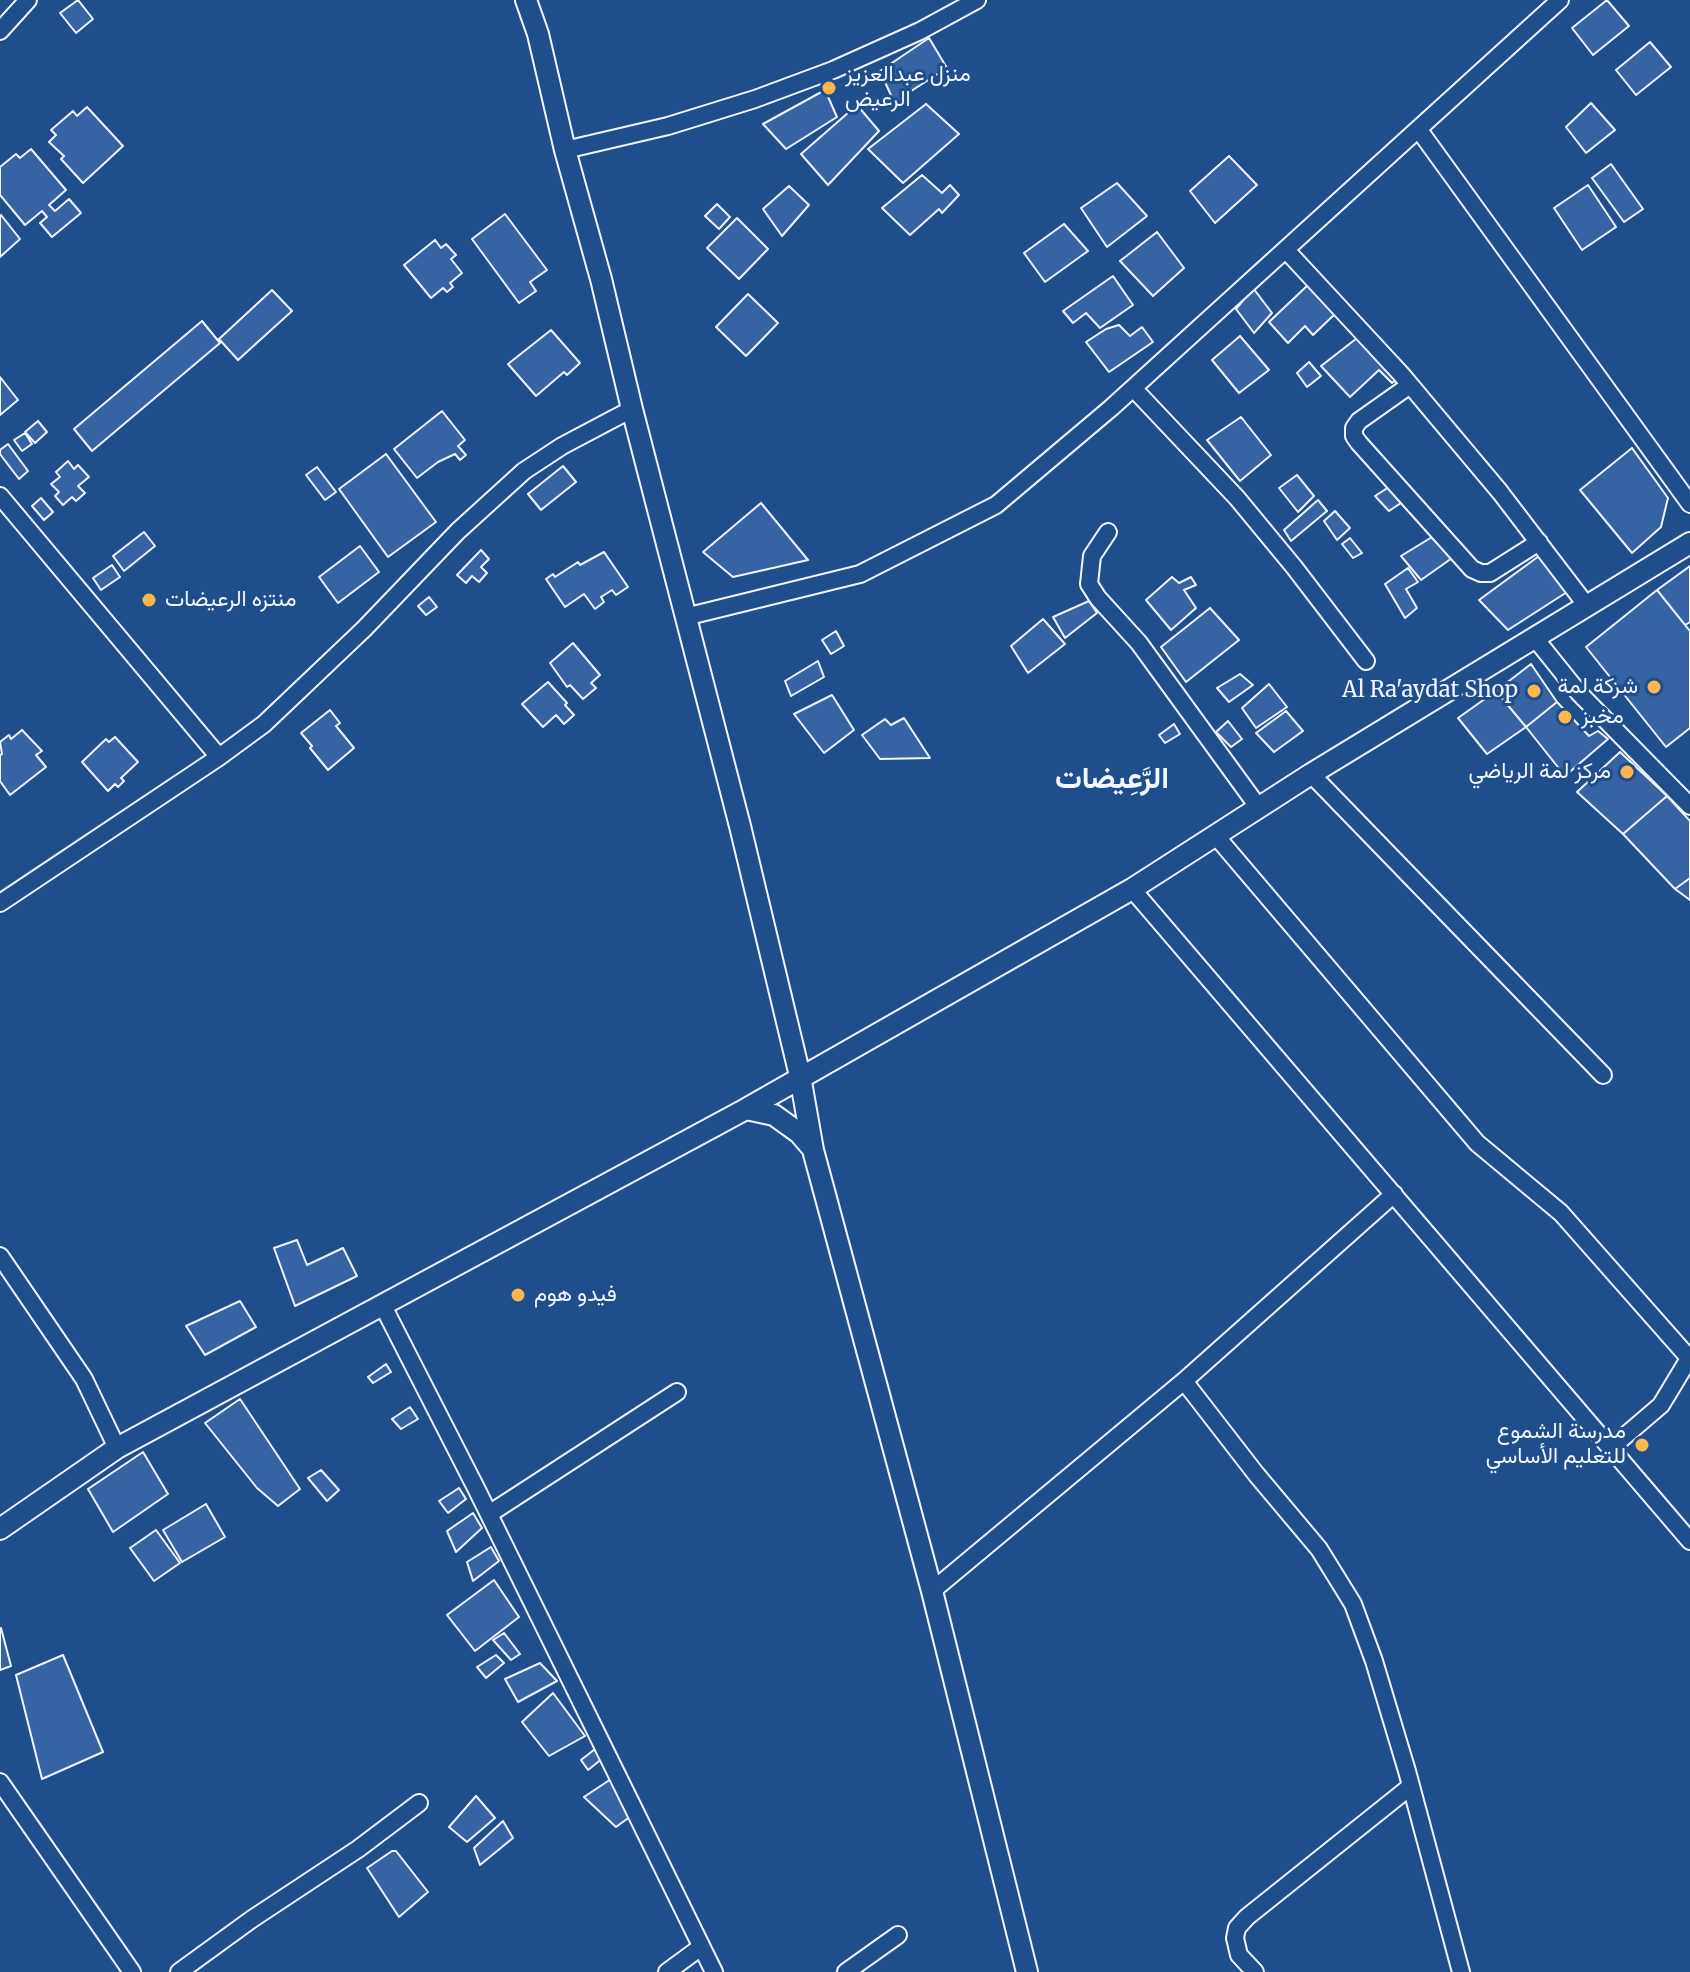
<!DOCTYPE html>
<html>
<head>
<meta charset="utf-8">
<style>
  body { margin:0 }
  canvas { display:block; background:#1f4e8c }
</style>
</head>
<body>
<canvas width="1690" height="1972"></canvas>
<script>
const context = document.querySelector('canvas').getContext('2d');
context.lineJoin = 'round';
function paint(path, color) { context.fillStyle = color; context.fill(path, 'evenodd'); }
const shape = rows => new Path2D(rows.map(r => 'M' + r).join(''));
function trace(path, color, width, dash) { context.strokeStyle = color; context.lineWidth = width; context.lineCap = dash ? 'butt' : 'round'; context.setLineDash(dash || []); context.stroke(path); }
function drawText(font, color, halo, rows, align = 'center') {
  context.font = font + ' Merriweather,Vazirmatn,serif'; context.lineWidth = 6; context.setLineDash([]); context.textBaseline = 'middle'; context.strokeStyle = halo; context.fillStyle = color; for (const [text, x, y, turn = 0] of rows) {
    context.save(); context.translate(x, y); context.rotate((+turn || 0) * Math.PI / 180); context.textAlign = isNaN(turn) ? turn : align; if (halo) context.strokeText(text, 0, 0); context.fillText(text, 0, 0); context.restore();
  }
}
const building = shape([
  [78,0,93,19,76,33,60,13,78,0],
  [1607,0,1629,26,1593,55,1572,28,1607,0],
  [929,38,947,68,894,102,880,71,929,38],
  [1650,42,1671,67,1636,95,1616,70,1650,42],
  [825,90,837,117,786,149,763,124,825,90],
  [1591,103,1615,130,1586,153,1566,127,1591,103],
  [926,104,959,134,903,183,868,149,926,104],
  [857,105,879,131,828,185,801,154,857,105],
  [87,107,123,146,83,183,61,159,64,156,49,142,56,135,51,130,73,111,77,116,87,107],
  [31,149,66,190,49,205,55,211,69,199,81,213,52,237,40,223,47,217,42,211,25,225,0,195,0,167,16,154,20,158,31,149],
  [1229,156,1257,185,1215,223,1190,191,1229,156],
  [1611,164,1643,209,1624,222,1592,178,1611,164],
  [922,175,942,193,950,185,959,195,942,213,939,209,910,235,882,208,922,175],
  [1117,183,1147,216,1107,247,1081,208,1117,183],
  [1588,185,1616,227,1582,250,1554,208,1588,185],
  [789,186,809,205,782,236,763,209,789,186],
  [717,204,730,217,719,229,705,216,717,204],
  [505,214,547,270,530,282,536,291,519,303,472,239,505,214],
  [1,215,20,239,0,257,0,216,1,215],
  [737,218,768,249,739,279,707,248,737,218],
  [1064,224,1088,251,1045,282,1024,253,1064,224],
  [1157,232,1184,268,1153,296,1120,261,1157,232],
  [435,240,441,248,446,244,456,255,451,259,462,273,450,283,453,287,447,292,443,288,431,298,404,265,435,240],
  [1113,276,1133,305,1100,328,1086,313,1073,323,1063,311,1113,276],
  [1310,283,1336,313,1313,335,1305,326,1288,343,1269,322,1310,283],
  [1253,288,1272,313,1254,333,1236,309,1253,288],
  [272,290,292,311,238,360,219,339,272,290],
  [748,294,778,323,746,356,716,327,748,294],
  [202,321,220,343,92,451,74,429,202,321],
  [1119,325,1130,336,1142,327,1153,342,1109,372,1086,342,1106,329,1119,325],
  [551,330,580,363,567,375,564,372,536,396,508,364,551,330],
  [1361,335,1400,377,1392,383,1379,370,1350,397,1321,366,1361,335],
  [1240,336,1269,370,1239,393,1212,360,1240,336],
  [1309,362,1321,376,1307,387,1297,373,1309,362],
  [0,377,18,400,0,415,0,377],
  [442,411,465,440,458,446,466,455,460,460,455,454,438,462,417,478,394,449,442,411],
  [1241,417,1271,455,1240,481,1207,440,1241,417],
  [38,421,47,432,35,443,25,432,38,421],
  [25,433,32,444,22,451,14,440,25,433],
  [8,444,28,471,19,479,0,454,0,450,8,444],
  [1632,448,1668,498,1661,527,1632,553,1580,490,1632,448],
  [386,454,436,522,388,557,339,489,386,454],
  [68,461,74,469,78,465,89,477,78,486,85,493,76,501,72,497,63,505,55,496,59,492,51,484,60,477,56,472,68,461],
  [563,466,576,482,541,510,528,494,563,466],
  [317,467,336,492,325,500,306,475,317,467],
  [1297,475,1314,496,1298,512,1279,488,1297,475],
  [1392,485,1404,501,1389,511,1375,496,1392,485],
  [41,498,53,512,44,520,32,506,41,498],
  [1318,500,1327,511,1291,541,1284,530,1318,500],
  [761,503,808,560,733,577,703,552,761,503],
  [1335,511,1350,528,1337,540,1324,521,1335,511],
  [144,532,155,546,124,571,113,556,144,532],
  [1437,534,1455,556,1421,580,1401,556,1437,534],
  [1350,538,1362,553,1353,558,1342,544,1350,538],
  [360,546,379,572,338,603,319,577,360,546],
  [481,550,489,559,481,567,487,573,479,582,472,576,466,583,457,575,481,550],
  [604,552,628,587,616,595,612,590,601,597,604,602,595,609,584,594,565,607,546,579,553,574,555,577,578,562,580,565,604,552],
  [1539,556,1567,592,1508,630,1479,600,1539,556],
  [112,565,120,577,101,590,93,578,112,565],
  [1690,566,1690,622,1685,625,1657,590,1690,566],
  [1408,568,1418,582,1406,589,1417,608,1405,618,1385,584,1408,568],
  [1172,577,1179,583,1191,577,1196,585,1184,590,1196,608,1171,630,1146,600,1172,577],
  [1657,590,1690,631,1690,728,1666,747,1586,647,1657,590],
  [429,597,437,607,426,615,418,606,429,597],
  [1089,601,1097,613,1065,638,1053,617,1089,601],
  [1210,608,1239,640,1186,682,1161,647,1210,608],
  [1043,619,1065,644,1028,673,1011,646,1043,619],
  [836,631,844,646,831,654,822,640,836,631],
  [573,643,600,675,591,683,596,688,583,699,570,685,567,687,550,663,573,643],
  [818,661,824,677,791,696,785,681,818,661],
  [1531,664,1557,702,1526,727,1496,691,1531,664],
  [1240,674,1253,685,1229,702,1217,688,1240,674],
  [548,682,567,703,565,705,574,715,564,724,556,715,543,727,522,704,548,682],
  [1269,684,1287,707,1256,728,1242,708,1269,684],
  [1496,691,1526,727,1487,754,1458,718,1496,691],
  [832,695,854,730,824,753,794,714,832,695],
  [1557,702,1589,736,1598,731,1608,739,1565,776,1526,727,1557,702],
  [330,710,340,723,336,726,354,748,328,770,310,748,312,746,301,733,330,710],
  [1286,711,1303,731,1274,752,1256,733,1286,711],
  [904,718,930,758,880,759,862,735,885,719,891,725,904,718],
  [1228,721,1242,739,1231,747,1216,732,1228,721],
  [1174,724,1180,734,1165,743,1159,735,1174,724],
  [22,730,42,751,36,755,46,767,10,795,0,781,0,755,2,754,0,742,9,735,11,739,22,730],
  [115,737,138,762,121,778,124,781,118,787,115,784,108,791,82,762,106,739,109,742,115,737],
  [1620,752,1667,796,1623,834,1577,792,1620,752],
  [1667,796,1690,821,1690,878,1675,889,1623,834,1667,796],
  [1690,878,1690,900,1675,889,1690,878],
  [297,1240,307,1265,343,1248,357,1276,295,1306,274,1248,297,1240],
  [240,1301,256,1327,205,1355,186,1326,240,1301],
  [386,1364,391,1372,373,1383,368,1377,386,1364],
  [240,1399,300,1489,278,1506,257,1488,205,1423,240,1399],
  [410,1407,418,1419,401,1429,392,1419,410,1407],
  [143,1452,168,1494,113,1532,88,1489,143,1452],
  [321,1470,339,1490,327,1501,308,1478,321,1470],
  [459,1488,466,1499,448,1513,439,1501,459,1488],
  [206,1504,225,1537,182,1562,163,1530,206,1504],
  [473,1513,482,1528,456,1552,447,1531,473,1513],
  [156,1530,180,1563,154,1581,130,1548,156,1530],
  [491,1547,499,1561,473,1581,467,1562,491,1547],
  [494,1580,519,1617,475,1651,447,1615,494,1580],
  [1,1628,11,1666,0,1670,0,1629,1,1628],
  [504,1633,520,1654,511,1660,493,1640,504,1633],
  [63,1655,103,1752,42,1779,16,1675,63,1655],
  [496,1655,504,1663,486,1678,477,1667,496,1655],
  [540,1663,557,1681,518,1702,505,1679,540,1663],
  [553,1693,585,1736,549,1756,522,1722,553,1693],
  [595,1749,603,1758,588,1770,581,1760,595,1749],
  [611,1779,631,1816,616,1827,584,1797,611,1779],
  [476,1796,495,1818,467,1842,449,1827,476,1796],
  [503,1821,513,1838,480,1865,474,1848,503,1821],
  [392,1851,396,1851,428,1892,399,1917,367,1868,392,1851]
]);
paint(building, '#3563a3');
trace(building, '#f2f6ff', 2);
const minor = shape([
  [0,31,28,0],
  [1419,130,1690,504],
  [565,150,668,126,755,99,833,70,920,31,977,0],
  [1286,250,1401,374,1500,492,1587,606],
  [1410,385,1359,421,1354,428,1354,436,1359,443,1472,569,1481,573,1490,573,1539,542],
  [1133,388,1237,498,1294,567,1366,661],
  [0,496,219,757,264,724,364,629,458,531,524,471,562,446,632,409],
  [1108,532,1092,556,1089,584,1098,598,1139,643,1259,808],
  [685,617,860,574,996,505,1111,408,1560,0],
  [1534,637,1579,693,1690,806],
  [1311,774,1603,1075],
  [1216,836,1477,1143,1561,1213,1689,1358],
  [1132,889,1690,1541],
  [0,903,219,757],
  [0,1256,84,1379,117,1448],
  [382,1304,477,1490,714,1972],
  [1184,1381,1256,1474,1319,1549,1353,1604,1374,1661,1407,1771,1461,1972],
  [1612,1447,1661,1405,1690,1357],
  [489,1514,677,1392],
  [932,1591,1184,1381,1394,1194],
  [0,1782,132,1972],
  [179,1972,252,1919,358,1849,419,1803],
  [667,1972,701,1947],
  [846,1972,898,1935],
  [1255,1972,1239,1955,1235,1938,1237,1928,1247,1917,1411,1786]
]);
const tertiary = shape([
  [526,0,538,34,565,150,601,279,632,409,740,826,800,1076,813,1150,932,1591,1027,1972],
  [746,1109,774,1115,799,1133,812,1148],
  [0,1529,117,1448,746,1109,1132,889,1311,774,1690,543]
]);
trace(minor, '#f2f6ff', 20);
trace(tertiary, '#f2f6ff', 24);
trace(minor, '#1f4e8c', 16);
trace(tertiary, '#1f4e8c', 20);
for (const [x, y, r, color] of [
  [829,88,8,"#ffb74d"],
  [149,600,8,"#ffb74d"],
  [1654,687,8,"#ffb74d"],
  [1534,691,8,"#ffb74d"],
  [1565,717,8,"#ffb74d"],
  [1627,772,8,"#ffb74d"],
  [518,1295,8,"#ffb74d"],
  [1642,1445,8,"#ffb74d"]
]) { const dot = new Path2D(); dot.arc(x, y, r, 0, 2 * Math.PI); context.fillStyle = color; context.fill(dot); trace(dot, '#1f4e8c', 3); }
drawText('22px', '#f2f6ff', '#1f4e8c', [
  ["منزل عبدالعزيز",845,75],
  ["الرعيض",845,100],
  ["منتزه الرعيضات",165,600],
  ["شركة لمة",1638,687,"right"],
  ["Al Ra'aydat Shop",1518,691,"right"],
  ["مخبز",1581,717],
  ["مركز لمة الرياضي",1611,772,"right"],
  ["فيدو هوم",534,1295],
  ["مدرسة الشموع",1626,1432,"right"],
  ["للتعليم الأساسي",1626,1457,"right"]
], 'left');
drawText('bold 30px', '#f2f6ff', '#1f4e8c', [
  ["الرَّعِيضات",1112,780]
]);
</script>
</body>
</html>
